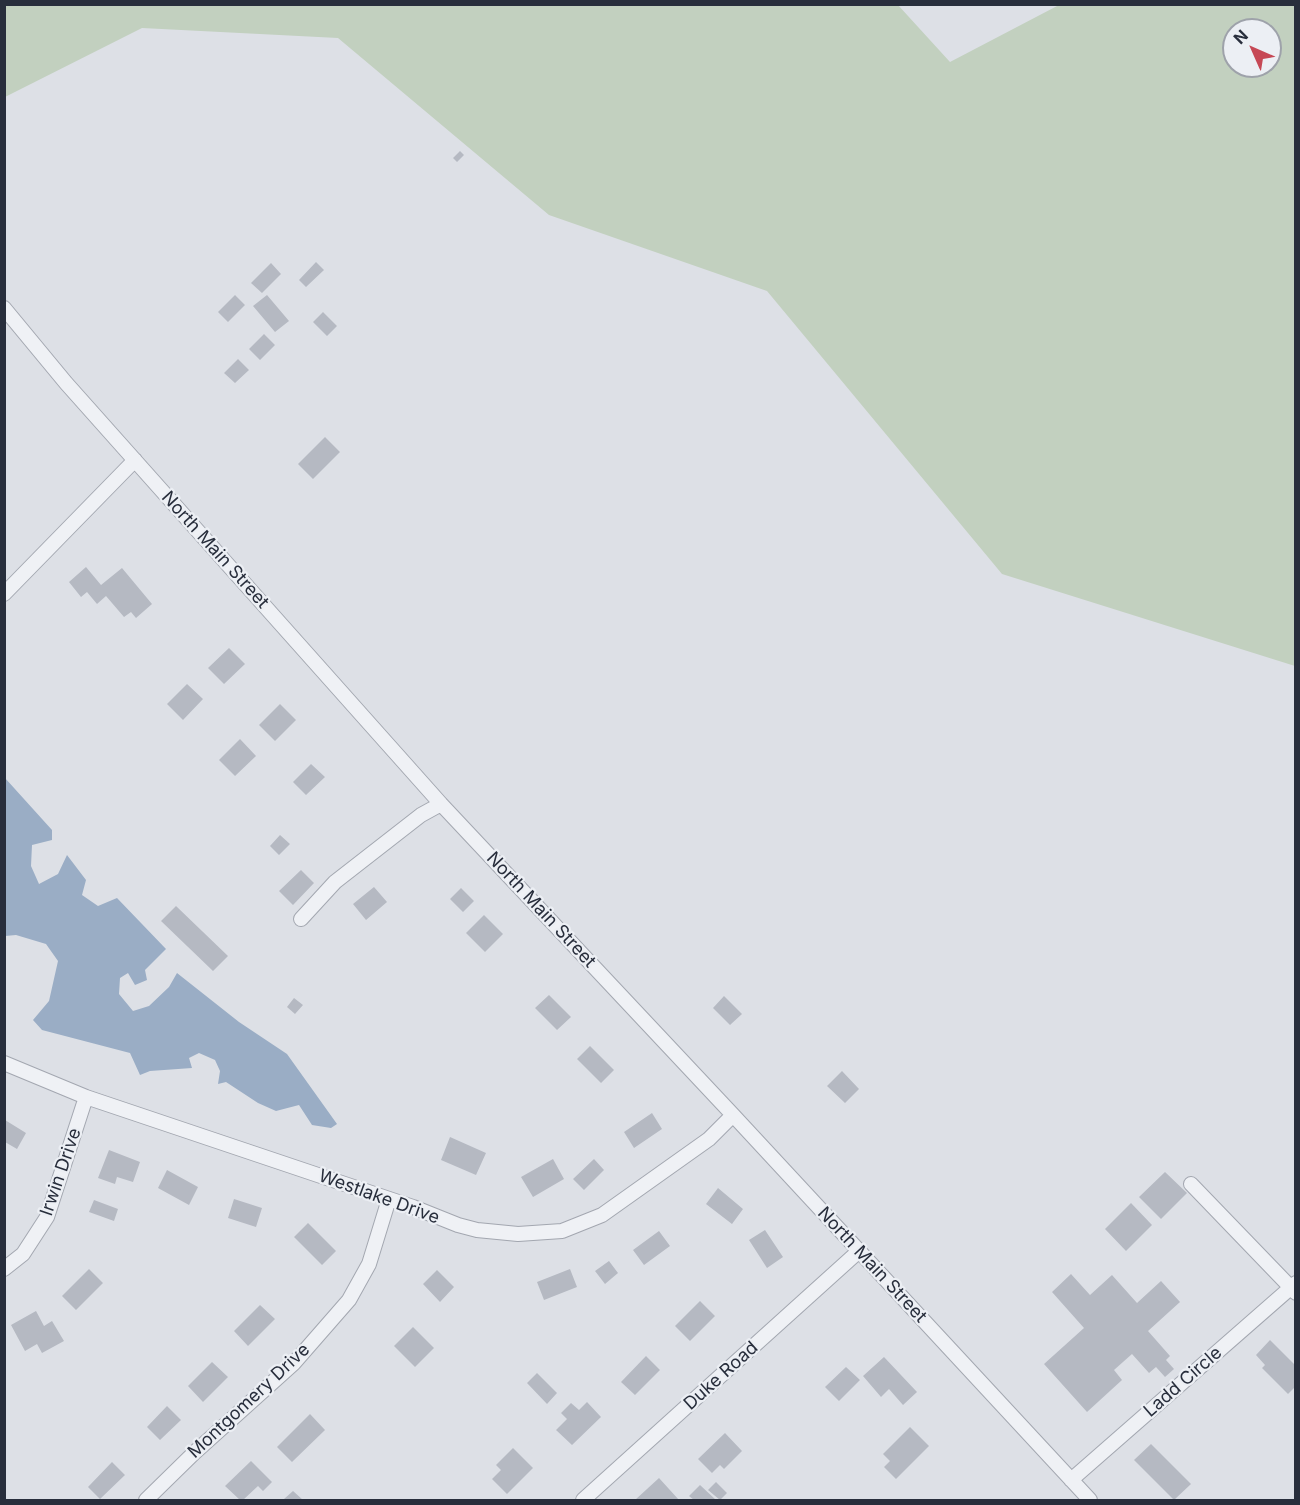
<!DOCTYPE html>
<html>
<head>
<meta charset="utf-8">
<style>
  body { margin:0 }
  #map { position:relative; width:1300px; height:1505px; overflow:hidden; background:#dde0e6; font-family:Inter,sans-serif }
  canvas { display:block }
  .frame { position:absolute; inset:0; border:6px solid #282e3c; pointer-events:none }
  .north { position:absolute; left:1222px; top:18px; width:60px; height:60px; box-sizing:border-box; background:#eceff4; border:2px solid #9ea2aa; border-radius:50%; rotate:315deg; font-size:16px; font-weight:700; line-height:24px; text-align:center; color:#282e3c }
  .north::after { content:''; display:block; margin:auto; width:21px; height:27px; background:#c64855; clip-path:polygon(50% 0,100% 100%,50% 72%,0 100%) }
</style>
</head>
<body>
<div id="map">
<canvas width="1300" height="1505"></canvas>
<div class="frame"></div>
<div class="north">N</div>
</div>
<script>
const context = document.querySelector('canvas').getContext('2d');
context.lineJoin = 'round';
function paint(path, color) { context.fillStyle = color; context.fill(path, 'evenodd'); }
const shape = rows => new Path2D(rows.map(r => 'M' + r).join(''));
function trace(path, color, width, dash) { context.strokeStyle = color; context.lineWidth = width; context.lineCap = dash ? 'butt' : 'round'; context.setLineDash(dash || []); context.stroke(path); }
function drawText(font, color, halo, rows, align = 'center') {
  context.font = font + ' Inter,sans-serif'; context.lineWidth = 4.5; context.setLineDash([]); context.textBaseline = 'middle'; context.strokeStyle = halo; context.fillStyle = color; for (const [text, x, y, turn = 0] of rows) {
    context.save(); context.translate(x, y); context.rotate((+turn || 0) * Math.PI / 180); context.textAlign = isNaN(turn) ? turn : align; if (halo) context.strokeText(text, 0, 0); context.fillText(text, 0, 0); context.restore();
  }
}
paint(shape([
  [5,4,898,5,950,62,1059,5,1295,5,1295,666,1002,574,767,291,549,215,338,38,142,28,5,97],
  [1234,30,1270,30,1270,66,1234,66]
]), '#c2d0bf');
paint(shape([
  [5,778,52,830,52,840,32,845,31,866,39,884,58,874,67,855,86,880,82,895,98,906,117,898,166,949,145,970,147,980,135,985,128,973,120,978,119,994,133,1011,149,1006,169,987,177,973,239,1022,287,1054,337,1124,331,1128,312,1125,299,1105,276,1111,258,1103,226,1082,218,1084,220,1071,215,1060,199,1053,189,1058,192,1068,150,1071,140,1075,130,1053,42,1030,33,1020,49,1001,58,961,46,944,16,935,5,936]
]), '#9aadc5');
paint(shape([
  [460,151,464,155,457,162,453,158],
  [316,262,324,270,306,287,299,280],
  [271,263,281,274,262,293,251,283],
  [235,295,245,305,228,322,218,312],
  [267,295,289,321,275,332,253,306],
  [323,312,337,326,327,336,313,322],
  [264,334,275,345,260,360,249,349],
  [238,359,249,370,235,383,224,373],
  [325,437,340,452,313,479,298,464],
  [86,567,101,585,122,568,152,604,136,618,131,612,124,617,106,596,97,604,87,592,81,597,69,582],
  [229,648,245,664,224,684,208,668],
  [187,684,203,699,183,720,167,704],
  [280,704,296,720,275,741,259,725],
  [240,739,256,756,235,776,219,760],
  [311,764,325,777,306,795,293,782],
  [280,835,290,844,279,855,270,846],
  [301,870,314,883,293,905,279,891],
  [374,887,387,902,366,920,353,904],
  [461,888,474,901,463,912,450,899],
  [176,906,228,956,213,971,161,921],
  [484,915,503,934,485,952,466,933],
  [549,995,571,1017,557,1030,535,1008],
  [724,996,742,1014,730,1025,713,1008],
  [294,998,303,1005,295,1014,287,1007],
  [590,1046,614,1070,601,1083,577,1059],
  [842,1071,859,1089,845,1103,827,1086],
  [652,1113,662,1129,634,1148,624,1132],
  [5,1120,26,1133,17,1149,5,1142],
  [450,1137,486,1153,476,1175,441,1160],
  [109,1150,140,1162,133,1182,117,1177,115,1184,98,1178],
  [553,1159,564,1179,533,1197,521,1177],
  [594,1159,604,1170,584,1190,573,1179],
  [167,1170,198,1187,189,1205,158,1188],
  [1165,1172,1187,1193,1161,1219,1139,1197],
  [718,1188,743,1209,732,1224,706,1204],
  [234,1199,262,1208,256,1227,228,1218],
  [94,1200,118,1209,114,1221,89,1212],
  [1131,1203,1152,1225,1126,1251,1105,1229],
  [308,1223,336,1251,322,1265,294,1237],
  [765,1230,783,1257,767,1268,749,1240],
  [659,1231,670,1246,644,1265,633,1250],
  [609,1261,618,1273,605,1284,595,1271],
  [89,1269,103,1283,76,1310,62,1296],
  [570,1269,577,1287,544,1300,537,1282],
  [437,1270,454,1287,440,1302,423,1284],
  [1071,1274,1090,1295,1112,1275,1137,1303,1161,1281,1180,1302,1148,1331,1170,1356,1166,1360,1174,1369,1165,1377,1156,1367,1149,1373,1132,1354,1114,1370,1122,1380,1087,1412,1044,1364,1084,1328,1052,1292],
  [700,1301,715,1316,690,1341,675,1326],
  [260,1305,275,1319,248,1346,234,1331],
  [36,1311,44,1326,52,1321,64,1341,42,1353,37,1344,25,1351,11,1325],
  [413,1327,434,1348,415,1367,394,1346],
  [1270,1340,1296,1366,1296,1386,1288,1394,1262,1368,1265,1365,1256,1355],
  [646,1356,660,1370,635,1395,621,1382],
  [884,1357,917,1392,903,1405,889,1389,881,1397,863,1376],
  [212,1362,228,1377,203,1402,188,1386],
  [846,1367,860,1380,839,1401,825,1387],
  [537,1373,557,1393,547,1404,527,1383],
  [587,1402,601,1417,572,1445,556,1430,567,1419,561,1413,571,1403,579,1410],
  [167,1406,181,1420,160,1440,147,1427],
  [310,1414,325,1430,292,1462,277,1447],
  [910,1427,929,1446,896,1479,884,1467,890,1461,883,1454],
  [725,1433,742,1451,724,1469,720,1465,712,1473,698,1459],
  [1151,1444,1191,1484,1174,1500,1134,1460],
  [513,1448,533,1468,507,1494,492,1479,501,1470,496,1465],
  [251,1461,272,1482,263,1491,258,1486,243,1500,240,1500,225,1486],
  [112,1462,125,1475,100,1499,88,1487],
  [659,1478,679,1500,635,1500],
  [716,1482,727,1493,720,1500,708,1490],
  [700,1485,716,1500,694,1500,689,1496],
  [293,1491,303,1500,285,1500,284,1499]
]), '#b5b9c2');
const minor = shape([
  [4,308,66,383,441,804,733,1115,1090,1500],
  [4,594,135,460],
  [301,919,335,882,421,815,441,804],
  [4,1063,86,1097,413,1207,458,1225,477,1230,518,1234,562,1231,602,1215,709,1139,733,1115],
  [1191,1184,1296,1293],
  [4,1269,23,1254,47,1217,86,1097],
  [1071,1480,1296,1283],
  [146,1500,194,1453,294,1363,349,1300,369,1264,389,1199],
  [583,1500,859,1251]
]);
trace(minor, '#a3a7b0', 16);
trace(minor, '#eff1f5', 14);
drawText('18px', '#282e3c', '#eceff4', [
  ["North Main Street",215,550,48],
  ["North Main Street",541,910,47],
  ["Irwin Drive",61,1172,-71],
  ["Westlake Drive",379,1197,20],
  ["North Main Street",872,1265,47],
  ["Duke Road",721,1376,-42],
  ["Ladd Circle",1183,1382,-41],
  ["Montgomery Drive",249,1401,-43]
]);
</script>
</body>
</html>
